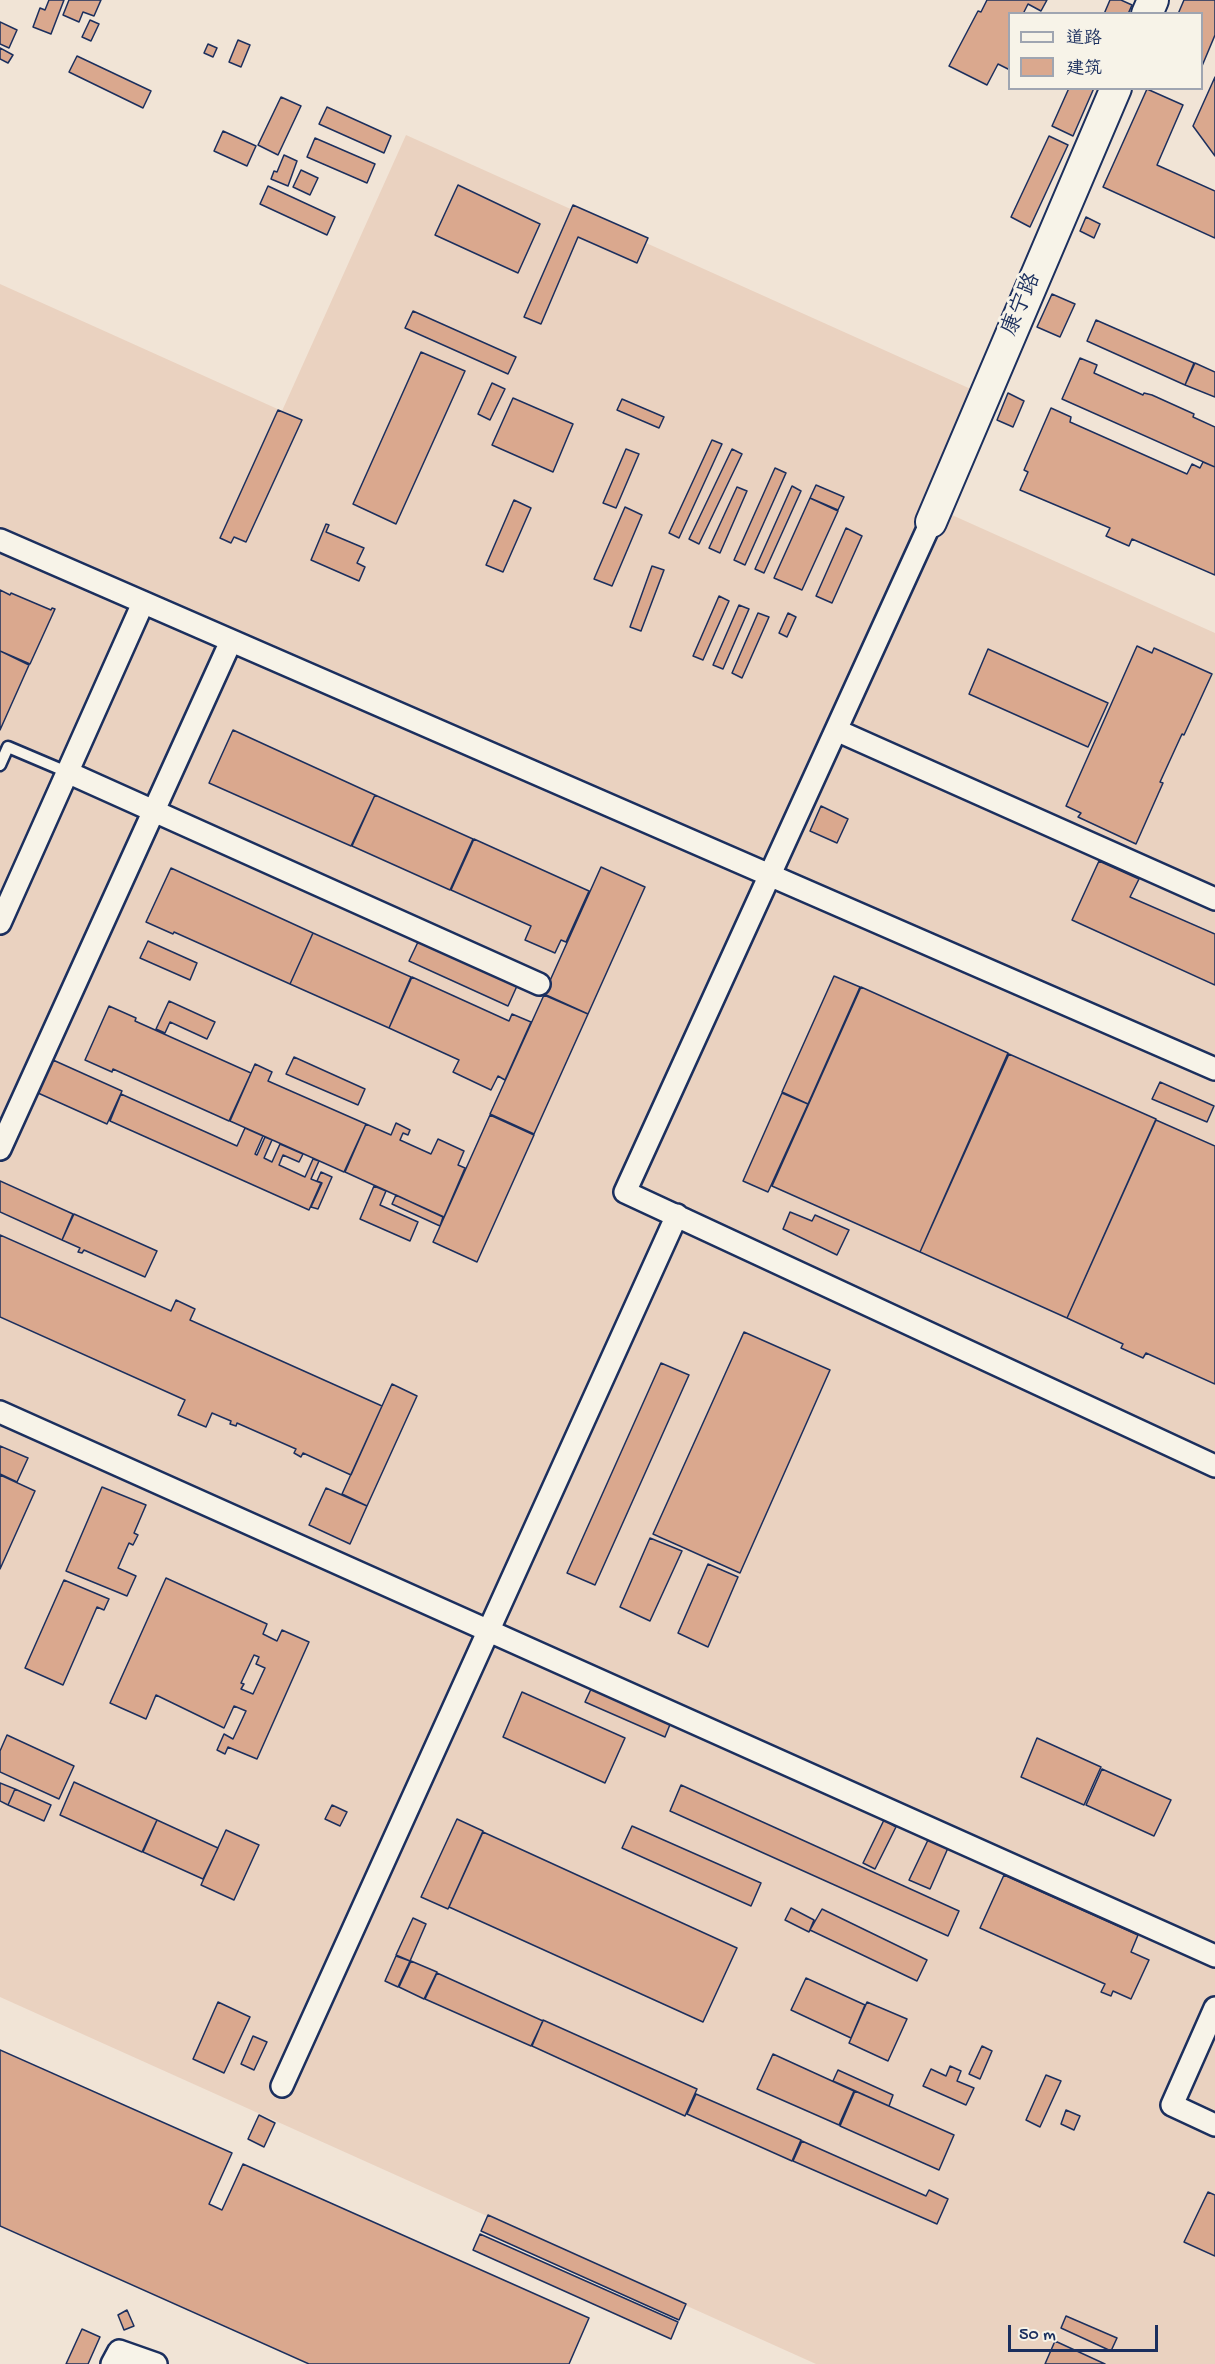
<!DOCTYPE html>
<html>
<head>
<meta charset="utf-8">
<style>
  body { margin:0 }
  #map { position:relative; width:1215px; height:2364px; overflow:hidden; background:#f1e4d6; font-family:"Gochi Hand","LXGW WenKai TC",sans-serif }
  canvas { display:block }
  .legend { position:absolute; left:1008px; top:12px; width:195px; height:78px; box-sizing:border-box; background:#f7f3e8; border:2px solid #9fa5b1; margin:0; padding:8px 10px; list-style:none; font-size:18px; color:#1b2f5e }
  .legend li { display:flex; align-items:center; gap:12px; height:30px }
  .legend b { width:30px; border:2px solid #9fa5b1 }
  .scale { position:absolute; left:1008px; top:2325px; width:150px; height:27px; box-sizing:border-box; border:3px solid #1b2f5e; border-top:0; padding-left:8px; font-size:18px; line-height:21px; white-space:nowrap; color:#1b2f5e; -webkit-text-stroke:4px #f7f3e8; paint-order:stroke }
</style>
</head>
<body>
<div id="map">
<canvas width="1215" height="2364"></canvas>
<ul class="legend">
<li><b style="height:8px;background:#f7f3e8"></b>道路</li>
<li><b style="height:16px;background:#daa88e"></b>建筑</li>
</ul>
<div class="scale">50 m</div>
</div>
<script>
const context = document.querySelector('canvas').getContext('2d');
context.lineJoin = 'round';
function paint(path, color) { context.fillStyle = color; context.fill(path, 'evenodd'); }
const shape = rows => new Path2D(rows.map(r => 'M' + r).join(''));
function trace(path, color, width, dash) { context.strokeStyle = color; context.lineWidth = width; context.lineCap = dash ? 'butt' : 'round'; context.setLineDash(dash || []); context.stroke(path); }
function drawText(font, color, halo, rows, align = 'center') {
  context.font = font + ' "Gochi Hand","LXGW WenKai TC",sans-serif'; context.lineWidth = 6; context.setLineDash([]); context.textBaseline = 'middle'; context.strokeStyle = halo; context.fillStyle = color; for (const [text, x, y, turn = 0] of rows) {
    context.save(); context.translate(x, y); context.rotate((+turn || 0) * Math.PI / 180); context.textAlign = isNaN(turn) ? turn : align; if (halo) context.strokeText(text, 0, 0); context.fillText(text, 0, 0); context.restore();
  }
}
paint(shape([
  [406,135,993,399,943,511,1215,633,1215,2364,816,2364,0,1997,0,284,282,411]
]), '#ead2c0');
const building = shape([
  [49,0,64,0,51,34,33,27,40,8,45,10,49,0],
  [69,0,101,0,94,16,83,12,79,22,63,15,69,0],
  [987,0,1047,0,1041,11,1028,4,1023,14,1010,14,1010,70,998,64,987,85,949,66,978,11,981,12,987,0],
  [1110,0,1121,0,1132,5,1128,14,1104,14,1110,0],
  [1184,0,1215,0,1215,35,1202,66,1202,14,1178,14,1184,0],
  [90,20,99,24,91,41,82,37,90,20],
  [0,22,17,30,9,48,0,44,0,22],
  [238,40,250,45,241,67,229,62,238,40],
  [208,44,217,48,213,57,204,53,208,44],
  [0,48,13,55,8,63,0,59,0,48],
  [77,56,151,91,143,108,69,72,77,56],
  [1215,77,1215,156,1193,126,1215,77],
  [1069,88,1094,88,1073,136,1052,126,1069,88],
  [1147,89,1183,105,1157,165,1215,191,1215,238,1103,187,1147,89],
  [281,97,301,106,278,155,258,145,281,97],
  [327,107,391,136,384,153,319,124,327,107],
  [223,131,256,146,247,166,214,151,223,131],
  [1049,136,1068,145,1030,227,1011,217,1049,136],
  [315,138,375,164,367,183,307,157,315,138],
  [284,155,297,161,288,186,271,179,274,171,277,172,284,155],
  [301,170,318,178,310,195,293,187,301,170],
  [458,185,540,224,518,273,435,235,458,185],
  [268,186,335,217,327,235,260,204,268,186],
  [573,205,648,238,637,263,578,237,541,324,524,317,573,205],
  [1086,217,1100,224,1094,238,1080,231,1086,217],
  [1052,294,1075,304,1060,337,1037,327,1052,294],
  [413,311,516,357,508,374,405,328,413,311],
  [1096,320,1194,363,1185,385,1087,341,1096,320],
  [421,352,465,371,396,524,353,504,421,352],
  [1080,358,1097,365,1094,373,1143,395,1144,393,1152,395,1194,414,1193,417,1215,427,1215,467,1062,399,1080,358],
  [1195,363,1215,372,1215,397,1185,385,1195,363],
  [492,383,505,389,490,420,478,414,492,383],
  [1008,393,1024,401,1013,427,997,420,1008,393],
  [513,398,573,424,553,472,492,445,513,398],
  [622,399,664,417,659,428,617,410,622,399],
  [1051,408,1071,417,1070,422,1187,474,1192,464,1200,468,1203,462,1215,467,1215,575,1132,539,1129,546,1106,536,1110,528,1020,490,1028,472,1024,470,1051,408],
  [278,410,302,420,246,542,234,537,231,543,220,538,278,410],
  [712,440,722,444,679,538,669,533,712,440],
  [626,449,639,454,616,508,603,503,626,449],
  [732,449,742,454,699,544,689,539,732,449],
  [775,468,786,473,745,565,734,560,775,468],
  [816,485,844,497,838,510,810,498,816,485],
  [792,486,801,491,764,573,755,569,792,486],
  [737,487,747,491,720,553,709,548,737,487],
  [810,498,838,511,802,590,774,578,810,498],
  [514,500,531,508,503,572,486,565,514,500],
  [625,507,642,515,612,586,594,579,625,507],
  [326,524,329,525,326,532,364,548,357,563,365,567,359,581,311,560,326,524],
  [846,528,862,536,832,603,816,596,846,528],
  [652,566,664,570,641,631,630,627,652,566],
  [0,590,10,595,11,593,51,610,52,608,55,609,30,664,0,651,0,590],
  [719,596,729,601,703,660,693,656,719,596],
  [739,605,749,609,723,669,713,665,739,605],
  [758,613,769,617,742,678,732,673,758,613],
  [788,613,796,617,787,637,779,633,788,613],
  [1137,646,1152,653,1154,648,1212,674,1184,735,1182,734,1160,782,1163,783,1136,844,1078,817,1081,813,1066,806,1137,646],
  [988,649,1108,703,1088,747,969,694,988,649],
  [0,651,29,665,0,730,0,651],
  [233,730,375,795,351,846,209,783,233,730],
  [375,795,473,839,450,890,352,846,375,795],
  [821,806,848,819,837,843,810,831,821,806],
  [474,839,589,891,566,942,561,940,555,953,525,940,531,926,451,890,474,839],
  [1099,861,1139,879,1130,897,1215,934,1215,985,1072,920,1099,861],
  [601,867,645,887,588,1014,544,994,601,867],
  [171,868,313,933,290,984,174,932,173,934,146,922,171,868],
  [313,933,411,977,389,1028,290,984,313,933],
  [148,941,197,963,190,980,140,958,148,941],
  [418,942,517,986,508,1006,409,961,418,942],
  [834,976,860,987,808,1104,782,1092,834,976],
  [412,977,509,1021,512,1014,531,1022,505,1080,498,1076,491,1090,453,1072,459,1060,389,1028,412,977],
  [861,987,1008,1053,920,1252,772,1186,861,987],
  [544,995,588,1014,534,1134,490,1114,544,995],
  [169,1001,215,1022,207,1039,170,1022,165,1033,156,1029,169,1001],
  [109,1006,136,1018,135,1021,251,1073,229,1121,113,1069,112,1072,85,1060,109,1006],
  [1009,1054,1156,1119,1067,1318,920,1252,1009,1054],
  [294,1057,365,1089,358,1105,286,1074,294,1057],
  [53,1060,122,1091,107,1124,38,1093,53,1060],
  [255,1064,272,1072,268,1081,366,1124,344,1172,230,1121,255,1064],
  [1160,1082,1214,1106,1207,1122,1152,1099,1160,1082],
  [782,1093,808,1104,768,1192,743,1181,782,1093],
  [121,1094,237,1146,245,1128,263,1136,255,1154,257,1155,265,1137,272,1140,264,1158,272,1162,280,1144,303,1154,299,1162,283,1155,279,1165,305,1177,313,1159,319,1161,311,1179,321,1183,309,1210,110,1121,121,1094],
  [490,1115,534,1135,477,1262,433,1242,490,1115],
  [1156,1120,1215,1146,1215,1384,1146,1353,1143,1358,1121,1348,1123,1344,1067,1318,1156,1120],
  [396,1123,410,1130,408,1135,403,1133,400,1140,431,1154,438,1139,464,1151,458,1165,465,1168,444,1217,345,1172,366,1124,391,1135,396,1123],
  [321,1172,332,1177,318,1209,311,1207,322,1183,317,1181,321,1172],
  [0,1181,73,1214,62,1240,0,1212,0,1181],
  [374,1186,386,1191,380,1205,418,1222,410,1241,360,1219,374,1186],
  [396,1195,443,1217,440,1226,392,1204,396,1195],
  [790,1212,812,1221,815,1215,849,1230,837,1255,783,1229,790,1212],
  [74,1214,157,1251,145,1277,84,1250,82,1253,78,1252,80,1248,62,1240,74,1214],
  [0,1235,171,1311,176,1300,195,1309,190,1320,382,1406,351,1475,303,1453,301,1457,294,1453,296,1449,237,1423,236,1426,230,1424,231,1421,212,1413,206,1427,178,1415,185,1400,0,1317,0,1235],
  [744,1332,830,1370,740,1573,653,1534,744,1332],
  [661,1363,689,1375,595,1585,567,1573,661,1363],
  [392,1384,417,1396,367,1506,342,1494,392,1384],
  [0,1446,28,1458,17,1482,0,1474,0,1446],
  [0,1475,35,1491,0,1569,0,1475],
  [102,1487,146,1505,134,1533,138,1535,133,1545,129,1543,118,1568,136,1576,127,1596,66,1571,102,1487],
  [326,1488,367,1506,350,1544,309,1525,326,1488],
  [650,1538,682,1551,650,1621,620,1607,650,1538],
  [708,1564,738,1577,708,1647,678,1633,708,1564],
  [166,1578,267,1624,263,1634,277,1641,282,1630,309,1642,257,1759,228,1747,225,1754,217,1750,224,1734,233,1739,246,1711,234,1706,224,1728,156,1695,146,1719,110,1703,166,1578],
  [254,1655,259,1657,256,1664,265,1668,253,1694,241,1689,244,1684,241,1683,254,1655],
  [64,1580,109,1599,104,1610,97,1607,63,1685,25,1668,64,1580],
  [592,1687,671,1722,665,1737,585,1702,592,1687],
  [522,1692,625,1738,605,1783,503,1737,522,1692],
  [7,1735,74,1766,59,1799,0,1772,0,1751,7,1735],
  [1037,1738,1101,1767,1084,1805,1021,1777,1037,1738],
  [1102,1769,1171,1800,1154,1836,1086,1805,1102,1769],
  [74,1782,157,1820,142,1852,60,1815,74,1782],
  [0,1783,15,1789,8,1805,0,1801,0,1783],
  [681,1785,959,1911,948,1936,670,1811,681,1785],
  [15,1789,51,1805,44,1821,8,1805,15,1789],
  [332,1805,347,1812,340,1826,325,1819,332,1805],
  [457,1819,483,1831,448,1909,421,1897,457,1819],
  [157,1820,218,1848,203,1879,143,1852,157,1820],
  [884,1820,896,1827,875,1869,863,1863,884,1820],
  [632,1826,761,1883,751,1906,622,1848,632,1826],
  [226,1830,259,1845,234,1900,201,1885,226,1830],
  [483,1832,737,1948,703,2022,449,1907,483,1832],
  [928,1840,948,1848,930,1889,909,1880,928,1840],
  [1004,1875,1138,1935,1131,1952,1149,1960,1131,1999,1113,1991,1111,1996,1101,1992,1105,1984,980,1928,1004,1875],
  [791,1908,814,1920,809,1932,785,1920,791,1908],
  [822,1909,927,1960,917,1981,810,1930,822,1909],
  [413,1918,426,1924,410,1961,396,1955,413,1918],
  [396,1956,410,1961,398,1987,385,1981,396,1956],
  [411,1961,437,1972,424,1999,399,1987,411,1961],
  [437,1973,543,2021,531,2046,425,1999,437,1973],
  [806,1978,865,2005,851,2038,791,2010,806,1978],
  [218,2002,250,2017,224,2073,193,2059,218,2002],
  [867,2002,907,2019,888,2061,849,2043,867,2002],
  [543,2020,697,2089,685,2116,532,2046,543,2020],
  [253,2036,267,2042,254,2070,241,2064,253,2036],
  [982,2046,992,2051,980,2079,969,2074,982,2046],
  [0,2050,232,2153,209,2204,222,2210,243,2164,589,2318,569,2364,309,2364,0,2226,0,2050],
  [773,2054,854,2091,839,2125,757,2089,773,2054],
  [950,2066,961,2071,957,2081,974,2088,966,2105,923,2086,931,2069,946,2076,950,2066],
  [838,2070,893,2095,889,2106,833,2081,838,2070],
  [1046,2075,1061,2081,1040,2127,1026,2120,1046,2075],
  [855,2091,954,2135,939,2170,840,2126,855,2091],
  [696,2094,801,2140,792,2161,687,2114,696,2094],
  [1066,2110,1080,2116,1074,2130,1061,2124,1066,2110],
  [259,2115,275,2123,264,2147,248,2139,259,2115],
  [802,2141,926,2196,929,2190,948,2199,937,2224,793,2161,802,2141],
  [1208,2192,1215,2195,1215,2256,1184,2242,1208,2192],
  [488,2215,686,2304,679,2320,481,2231,488,2215],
  [480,2234,678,2322,671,2339,473,2250,480,2234],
  [127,2310,134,2326,124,2330,118,2315,127,2310],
  [1066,2316,1117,2338,1111,2351,1061,2328,1066,2316],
  [82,2329,100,2337,88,2364,66,2364,82,2329],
  [1055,2341,1105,2364,1045,2364,1055,2341]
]);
paint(building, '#daa88e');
trace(building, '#1b2f5e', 1.5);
const lane = shape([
  [0,765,8,747,67,772]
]);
const street = shape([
  [931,522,625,1192,1215,1466],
  [0,540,1215,1069],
  [836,730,1215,899],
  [67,772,539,984],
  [0,923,143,603],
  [0,1149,231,641],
  [0,1412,1215,1956],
  [1215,2008,1172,2105,1215,2125],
  [282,2086,677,1215],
  [112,2364,119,2351,156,2364]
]);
const secondary = shape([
  [1147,14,1153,0],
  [931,522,1116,88]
]);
trace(lane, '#1b2f5e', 15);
trace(street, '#1b2f5e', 26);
trace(secondary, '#1b2f5e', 34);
trace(lane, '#f7f3e8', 10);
trace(street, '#f7f3e8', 21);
trace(secondary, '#f7f3e8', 30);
drawText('22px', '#1b2f5e', '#f7f3e8', [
  ["康宁路",1023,305,-67]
]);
</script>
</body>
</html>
